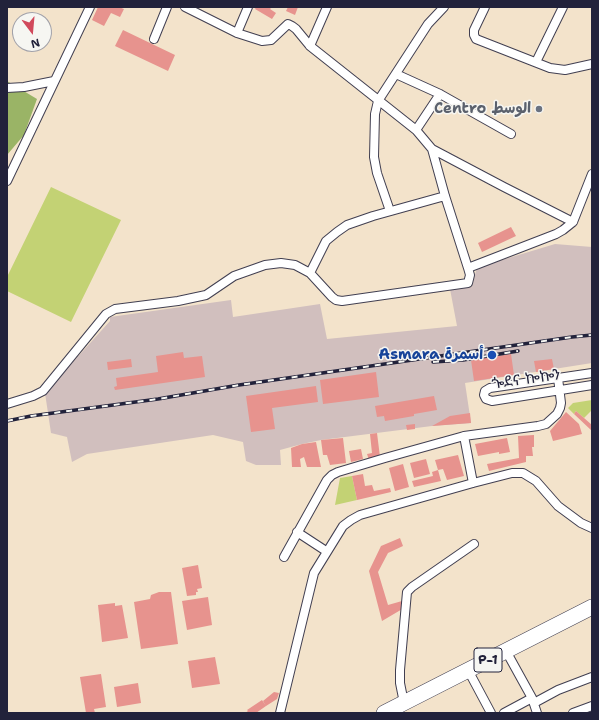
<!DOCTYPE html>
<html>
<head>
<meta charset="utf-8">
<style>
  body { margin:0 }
  #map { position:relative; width:599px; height:720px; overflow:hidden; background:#f3e3cb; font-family:"Shantell Sans",sans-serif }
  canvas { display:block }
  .frame { position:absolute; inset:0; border:8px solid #22223b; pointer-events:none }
  .north { position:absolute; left:12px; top:12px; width:40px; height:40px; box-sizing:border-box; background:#f6f6f2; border:1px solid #a1a1a9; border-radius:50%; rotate:164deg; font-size:11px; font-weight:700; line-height:16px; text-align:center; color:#22223b }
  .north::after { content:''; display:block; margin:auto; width:14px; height:18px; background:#d1495b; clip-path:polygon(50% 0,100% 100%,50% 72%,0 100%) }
</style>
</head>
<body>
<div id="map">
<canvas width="599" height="720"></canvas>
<div class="frame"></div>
<div class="north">N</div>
</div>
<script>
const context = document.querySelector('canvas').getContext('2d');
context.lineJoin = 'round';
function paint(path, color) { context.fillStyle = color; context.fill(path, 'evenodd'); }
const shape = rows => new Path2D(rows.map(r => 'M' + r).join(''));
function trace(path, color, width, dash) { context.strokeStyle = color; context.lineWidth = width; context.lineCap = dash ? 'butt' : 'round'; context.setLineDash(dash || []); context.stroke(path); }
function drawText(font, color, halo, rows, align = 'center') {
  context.font = font + ' "Shantell Sans","Playpen Sans Arabic","Noto Sans Ethiopic",sans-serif'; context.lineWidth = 3; context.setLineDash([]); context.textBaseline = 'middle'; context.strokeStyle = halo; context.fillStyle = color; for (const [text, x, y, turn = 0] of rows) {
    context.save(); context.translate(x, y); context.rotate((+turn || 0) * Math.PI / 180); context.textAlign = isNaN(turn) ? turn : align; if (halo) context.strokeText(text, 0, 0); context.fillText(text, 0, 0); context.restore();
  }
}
paint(shape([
  [555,244,592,247,592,363,465,383,471,423,432,426,321,440,302,444,280,450,281,465,256,465,246,461,243,442,213,435,87,454,72,462,67,437,51,433,45,393,110,321,110,317,231,300,233,317,320,304,327,339,457,326,450,289,472,287,476,271,478,267,482,266]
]), '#d1bfbe');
paint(shape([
  [51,187,121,220,71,322,7,291,7,277],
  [592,400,592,410,584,418,576,411,574,414,568,408,573,403],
  [352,476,357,500,335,505,340,478]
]), '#c3d274');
paint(shape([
  [7,81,37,99,24,135,7,155]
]), '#9ab466');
paint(shape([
  [98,7,119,7,124,9,120,17,111,13,104,26,92,20],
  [256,7,272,7,270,9,276,13,272,19,255,9],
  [288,7,298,7,295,15,286,11],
  [123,30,175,55,168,71,115,46],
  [511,227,516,236,482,252,478,243],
  [183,352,184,358,202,356,205,377,115,390,114,387,117,386,116,378,158,372,156,356],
  [511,354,514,375,474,381,471,360],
  [131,359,132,367,108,370,107,362],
  [552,359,554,369,536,372,534,361],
  [376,372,379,397,323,404,320,380],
  [316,386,318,402,272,408,275,429,251,432,246,396],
  [434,396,437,410,414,414,414,416,385,421,384,416,377,417,375,406],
  [576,411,592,425,592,431,574,414],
  [566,412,579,424,582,434,553,441,550,431],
  [470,413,471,423,432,426,450,416],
  [415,424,415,429,407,430,406,425],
  [377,433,380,457,369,460,367,454,372,453,370,434],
  [534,435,534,447,532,447,533,456,526,456,526,462,489,471,487,464,519,458,518,436],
  [343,438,346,463,330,465,327,455,323,455,321,440],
  [507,438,510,452,499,454,499,452,478,456,475,444],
  [316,442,321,467,307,467,304,457,300,459,301,467,292,467,291,448,302,444],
  [361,449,363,459,351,462,349,451],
  [458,455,464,476,447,480,443,469,438,470,435,460],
  [426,459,430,474,414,478,410,463],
  [403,464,409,487,395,491,389,468],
  [438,470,441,481,414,487,412,481,433,476,432,472],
  [363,474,365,486,372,485,374,491,390,488,391,492,357,500,352,476],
  [400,538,403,546,388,553,378,572,388,605,402,601,404,608,382,621,369,571,381,546],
  [198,565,202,588,197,589,198,592,196,592,196,595,187,596,182,568],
  [159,592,171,592,178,644,141,649,134,602,150,599,151,595],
  [208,597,212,625,187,630,182,601],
  [115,603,115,606,122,605,128,638,102,642,98,605],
  [215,657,220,684,192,688,188,661],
  [101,674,106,707,94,709,95,713,86,713,80,677],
  [138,683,141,703,117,707,114,687],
  [274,692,279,693,277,699,266,706,263,701],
  [262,700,266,706,256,713,245,713,248,711,247,710]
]), '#e7938e');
const street = shape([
  [185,7,237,33,262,41,271,40,288,24,292,26,296,29,310,46,416,130,432,149,504,187,573,222,592,174],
  [485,7,474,30,474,35,476,39,550,68,565,70,592,64],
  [237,33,248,7],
  [154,39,167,7],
  [310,46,327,7],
  [536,62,563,7],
  [396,74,440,94,511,134],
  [7,88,24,87,54,81],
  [416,130,440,94],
  [432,149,445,196,468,268,556,234,563,230,573,222],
  [7,181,90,7],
  [390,211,377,173,374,157,375,114,378,101,428,24,444,7],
  [310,273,326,241,337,232,347,225,373,216,445,196],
  [592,373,490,388,485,391,484,395,486,399,492,401,592,385],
  [7,404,33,396,43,391,106,314,115,309,178,301,206,295,234,276,265,265,281,263,295,265,310,273,332,297,336,300,342,301,468,283,470,275,468,268],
  [464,436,473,483],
  [297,532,326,551],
  [284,557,327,480,332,475,338,472,385,458,464,436,538,426,546,424,557,414,560,408,561,403,558,378],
  [506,651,532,698,537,713],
  [468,670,491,713],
  [404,703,400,683,400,670,407,592,412,587,474,544],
  [534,703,558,690,592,677],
  [280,713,314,573,343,526,351,520,360,515,473,483,512,473,523,473,536,481,558,506,581,523,592,528],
  [504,713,532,698],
  [573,713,592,706]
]);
const highway = shape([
  [384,713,592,607]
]);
trace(street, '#413f51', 10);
trace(highway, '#413f51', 16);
trace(street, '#fff', 8);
trace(highway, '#fff', 15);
const rail = shape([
  [433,362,463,360,518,351],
  [7,421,31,416,158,399,239,385,572,337,592,335]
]);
trace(rail, '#22223b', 3.5);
trace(rail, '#f6f6f2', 2, [6]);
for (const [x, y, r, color] of [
  [539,109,4,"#6b7280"],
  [492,355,5,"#1a4fb4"]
]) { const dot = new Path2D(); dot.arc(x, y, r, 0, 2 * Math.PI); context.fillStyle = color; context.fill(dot); trace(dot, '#f6f6f2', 1.5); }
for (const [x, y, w] of [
  [488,660,28]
]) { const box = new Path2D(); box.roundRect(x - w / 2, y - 12, w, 24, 3); context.fillStyle = '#f6f6f2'; context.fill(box); trace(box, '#22223b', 1); }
drawText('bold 14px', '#22223b', null, [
  ["P-1",488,660]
]);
drawText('bold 15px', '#5b616d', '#f6f6f2', [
  ["Centro الوسط",531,109]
], 'right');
drawText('bold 15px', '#164399', '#f6f6f2', [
  ["Asmara أسمرة",483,355]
], 'right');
drawText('15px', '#22223b', '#f6f6f2', [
  ["ጐደና ኰኰን",526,380,-8]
]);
</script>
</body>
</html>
